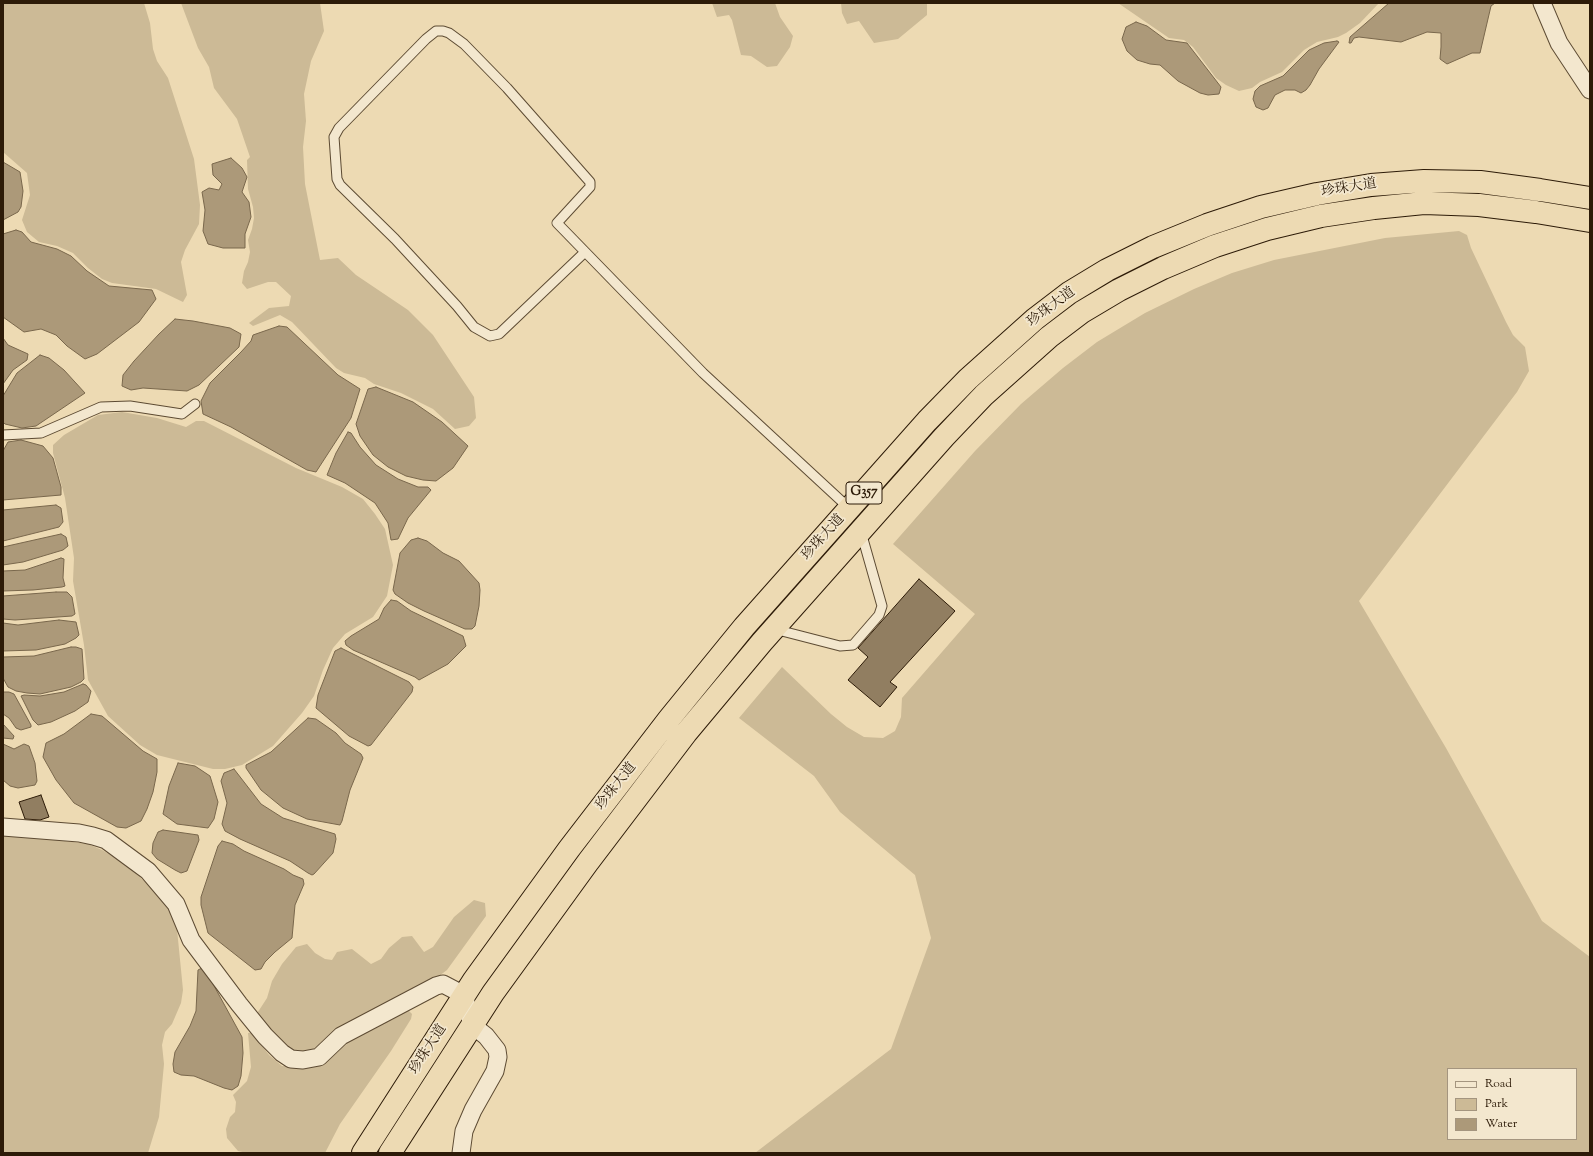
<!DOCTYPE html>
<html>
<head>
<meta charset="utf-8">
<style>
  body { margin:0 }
  #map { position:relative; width:1593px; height:1156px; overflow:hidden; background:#eddab3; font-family:"Sorts Mill Goudy",serif }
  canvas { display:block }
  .frame { position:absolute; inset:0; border:4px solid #2d1b08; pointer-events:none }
  .legend { position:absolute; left:1447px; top:1068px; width:130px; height:72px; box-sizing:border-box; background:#f3e7ce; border:1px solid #a4957f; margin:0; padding:5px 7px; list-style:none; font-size:12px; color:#2d1b08 }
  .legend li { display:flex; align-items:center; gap:8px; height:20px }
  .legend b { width:20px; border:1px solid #a4957f }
</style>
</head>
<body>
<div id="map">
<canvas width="1593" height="1156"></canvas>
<div class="frame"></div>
<ul class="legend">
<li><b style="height:5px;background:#f3e7ce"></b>Road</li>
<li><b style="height:11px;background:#ccba96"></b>Park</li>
<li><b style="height:11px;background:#ac9979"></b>Water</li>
</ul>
</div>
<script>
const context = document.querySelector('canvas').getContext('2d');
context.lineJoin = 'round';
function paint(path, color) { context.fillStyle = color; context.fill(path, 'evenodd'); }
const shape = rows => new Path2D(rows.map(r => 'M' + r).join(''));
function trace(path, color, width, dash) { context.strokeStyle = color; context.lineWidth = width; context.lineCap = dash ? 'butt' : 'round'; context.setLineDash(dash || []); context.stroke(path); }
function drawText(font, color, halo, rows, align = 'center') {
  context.font = font + ' "Sorts Mill Goudy","Noto Serif SC",serif'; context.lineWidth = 3.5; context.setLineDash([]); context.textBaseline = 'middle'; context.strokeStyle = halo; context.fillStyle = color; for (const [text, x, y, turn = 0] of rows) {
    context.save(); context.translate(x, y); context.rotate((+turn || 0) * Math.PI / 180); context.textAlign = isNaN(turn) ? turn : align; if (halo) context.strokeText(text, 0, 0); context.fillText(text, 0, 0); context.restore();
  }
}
paint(shape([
  [3,3,144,3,150,23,153,49,157,61,168,78,194,159,200,205,199,224,185,250,181,262,187,295,183,302,156,289,112,283,102,279,88,268,73,253,57,246,39,242,27,232,22,220,30,195,27,173,3,152],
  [181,3,320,3,324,31,311,61,304,94,306,121,303,147,305,184,320,260,338,258,356,275,408,310,433,335,474,397,476,418,469,426,455,429,433,409,401,393,374,384,365,378,344,373,336,368,292,322,280,315,253,326,249,323,269,308,289,306,291,296,276,282,268,282,247,289,242,283,244,271,248,262,250,252,248,240,252,229,254,218,253,207,248,189,247,160,250,157,237,119,214,88,209,67,198,48],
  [712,3,775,3,780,17,793,36,790,47,777,66,767,67,751,56,741,55,732,20,729,15,717,17],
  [841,3,927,3,927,15,898,39,874,43,859,21,847,24,842,13],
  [1118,3,1379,3,1360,23,1346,33,1338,37,1317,42,1304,50,1282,72,1260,82,1252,88,1239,91,1226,85,1216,78,1193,47,1184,40,1169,38],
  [1459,231,1467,235,1471,248,1506,322,1513,335,1525,347,1529,371,1517,392,1359,601,1446,748,1542,921,1590,957,1590,1153,755,1153,891,1049,931,938,915,875,840,812,814,776,739,718,782,667,831,714,847,727,864,737,883,738,895,731,901,717,902,698,975,614,893,544,975,451,1021,404,1063,368,1097,342,1145,313,1194,289,1232,273,1274,260,1385,238],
  [1448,1069,1576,1069,1576,1139,1448,1139],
  [122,412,157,418,186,427,196,421,204,421,296,468,342,487,363,499,375,514,385,529,393,565,387,596,373,617,345,634,333,648,323,670,314,696,302,713,273,746,242,765,225,769,213,769,157,755,140,745,108,716,88,680,84,645,73,581,74,558,65,498,53,453,53,445,64,435,98,415],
  [3,833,88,844,102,850,123,862,165,900,176,919,183,990,181,1003,172,1024,165,1032,162,1045,164,1064,159,1117,148,1153,3,1153],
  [474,900,485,903,486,916,447,970,435,979,339,1030,310,1052,292,1053,256,1015,267,998,272,981,282,964,296,947,307,944,315,953,325,959,332,960,337,952,352,949,371,964,381,959,389,948,402,937,412,936,424,952,433,947,454,917],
  [408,1010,412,1014,411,1019,391,1051,340,1124,325,1153,247,1153,238,1151,227,1138,226,1129,230,1117,235,1112,236,1102,233,1095,247,1081,251,1067,248,1033,252,1033,269,1055,282,1066,299,1067]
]), '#ccba96');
const water = shape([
  [1389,3,1495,3,1491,6,1480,53,1472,53,1447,64,1440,59,1441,47,1441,33,1427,32,1401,42,1359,37,1354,38,1351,43,1349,43,1350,37,1389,3],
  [1136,22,1147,26,1166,40,1187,43,1221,87,1219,94,1208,95,1200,93,1178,81,1160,65,1150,64,1137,60,1127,51,1122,39,1126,27,1136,22],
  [1337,41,1339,42,1319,69,1310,85,1306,90,1301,93,1295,90,1285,90,1275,95,1268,108,1263,110,1256,107,1253,99,1255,91,1260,86,1283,76,1309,50,1324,43,1337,41],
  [231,158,242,168,247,177,242,192,249,202,251,217,245,234,245,248,223,248,208,244,203,231,205,210,202,192,209,188,219,190,222,184,213,175,212,164,231,158],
  [3,162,20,172,23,191,21,207,18,212,3,220,3,162],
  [16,230,22,232,31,242,57,249,71,256,87,271,109,286,152,290,156,299,139,322,97,354,85,359,67,346,56,335,41,329,24,332,3,317,3,234,16,230],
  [175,319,193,321,230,328,241,334,239,347,199,385,187,391,143,388,131,390,122,386,123,375,134,361,159,334,175,319],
  [279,326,287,327,338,375,360,389,351,418,316,472,307,470,231,427,203,414,201,401,210,383,241,352,251,341,253,335,279,326],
  [3,338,8,345,28,354,27,360,13,370,3,384,3,338],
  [40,355,49,358,64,370,85,393,36,426,22,428,5,424,3,422,3,396,17,373,40,355],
  [376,387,413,402,442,422,468,446,453,468,436,481,423,480,406,476,388,467,373,455,360,436,356,424,368,389,376,387],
  [348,432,351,433,360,447,376,465,398,479,418,487,428,487,431,490,408,518,398,539,391,540,388,523,375,503,345,483,327,475,336,453,348,432],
  [21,440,43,446,53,458,61,487,61,495,3,500,3,451,8,442,21,440],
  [56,505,61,508,63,522,59,527,3,541,3,510,56,505],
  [61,534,66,537,68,546,63,550,23,562,3,565,3,547,61,534],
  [418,538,427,541,443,553,459,561,479,583,480,590,479,606,475,626,472,629,465,629,424,611,408,603,395,594,393,590,400,553,411,540,418,538],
  [61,558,64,559,63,578,65,586,62,587,33,590,3,591,3,571,25,570,61,558],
  [56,592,67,592,72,597,75,614,72,616,15,620,3,619,3,596,56,592],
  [391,600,397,601,411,611,463,636,466,646,448,664,419,680,415,677,353,650,346,645,345,641,351,636,379,619,384,608,391,600],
  [59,620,76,622,79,635,76,638,65,644,36,650,3,651,3,623,18,625,59,620],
  [71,647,76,647,82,649,84,679,81,682,71,687,40,694,27,693,16,691,8,687,3,678,3,657,34,656,71,647],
  [341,648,409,682,413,687,412,692,371,745,368,746,349,736,316,708,318,695,335,651,341,648],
  [83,684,86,685,91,691,88,702,75,711,51,722,38,725,33,720,21,696,24,695,40,696,64,692,83,684],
  [3,692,9,692,14,694,31,725,31,727,21,730,16,728,9,718,3,714,3,692],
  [91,714,102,716,143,751,157,759,157,772,153,792,147,809,141,821,126,828,117,827,74,803,56,780,43,757,46,743,64,734,91,714],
  [308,718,316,719,336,733,345,743,361,754,363,758,350,790,342,821,340,825,307,819,283,808,261,790,246,768,246,765,271,752,308,718],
  [3,724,14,736,13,739,3,738,3,724],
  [3,744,14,749,24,744,29,746,35,763,37,781,35,785,18,788,10,786,3,780,3,744],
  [178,763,195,766,210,776,218,802,214,819,208,828,177,824,163,814,169,786,178,763],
  [234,769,261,804,283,818,335,834,336,839,333,853,314,874,312,875,308,873,290,861,240,839,225,831,222,824,227,803,221,781,224,773,234,769],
  [163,830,198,835,199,840,187,871,181,873,175,870,157,859,152,853,153,843,158,832,163,830],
  [222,841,233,844,244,851,284,869,293,875,303,879,304,884,295,905,292,938,275,952,265,962,261,969,255,970,208,933,201,905,201,897,218,846,222,841],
  [202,968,207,973,242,1037,243,1053,241,1076,238,1086,232,1090,224,1088,194,1076,181,1075,174,1072,173,1064,175,1052,190,1026,196,1011,198,970,202,968]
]);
paint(water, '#ac9979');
trace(water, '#79674c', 1);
const building = shape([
  [919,579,955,611,890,682,897,687,880,707,848,680,868,657,858,648,919,579],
  [41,795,49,817,40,820,25,819,19,802,41,795]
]);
paint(building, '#917e61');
trace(building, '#2d1b08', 1);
const lane = shape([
  [585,252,499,334,490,336,474,327,457,306,395,239,340,185,337,179,334,137,339,128,426,39,436,31,443,31,449,33,464,44,507,88,590,182,590,187,557,223,703,373,850,509],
  [3,435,41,433,101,407,130,406,182,414,195,404],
  [774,629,840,646,853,645,879,615,882,606,861,532]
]);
const street = shape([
  [1542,3,1559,43,1590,90],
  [3,827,79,833,93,836,106,840,148,871,176,904,191,940,239,1004,265,1036,282,1053,291,1059,303,1060,319,1057,341,1036,436,986,443,984,464,995,472,1025,486,1036,497,1050,498,1057,495,1071,473,1110,464,1131,461,1153]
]);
const highway = shape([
  [363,1153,474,980,569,849,669,719,744,627,927,421,968,379,1035,319,1069,293,1107,270,1153,247,1207,225,1261,207,1317,194,1371,185,1424,181,1480,182,1540,190,1590,198],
  [390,1153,493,993,588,862,686,733,762,642,944,437,984,395,1049,337,1082,312,1119,290,1163,268,1215,246,1267,229,1321,216,1374,208,1424,203,1479,205,1536,212,1590,221]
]);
trace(lane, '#5d4b33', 11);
trace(street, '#5d4b33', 19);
trace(highway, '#2d1b08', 24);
trace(lane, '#f3e7ce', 9);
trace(street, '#f3e7ce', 17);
trace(highway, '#eddab3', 22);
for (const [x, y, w] of [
  [864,493,36]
]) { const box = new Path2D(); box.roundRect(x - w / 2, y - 11, w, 22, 3); context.fillStyle = '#f3e7ce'; context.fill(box); trace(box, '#2d1b08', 1); }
drawText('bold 13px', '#2d1b08', null, [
  ["G357",864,493]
]);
drawText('14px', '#2d1b08', '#f3e7ce', [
  ["珍珠大道",1349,189,-9],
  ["珍珠大道",1052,308,-37],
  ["珍珠大道",824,538,-48],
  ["珍珠大道",617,787,-52],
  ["珍珠大道",429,1050,-57]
]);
</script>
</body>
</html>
